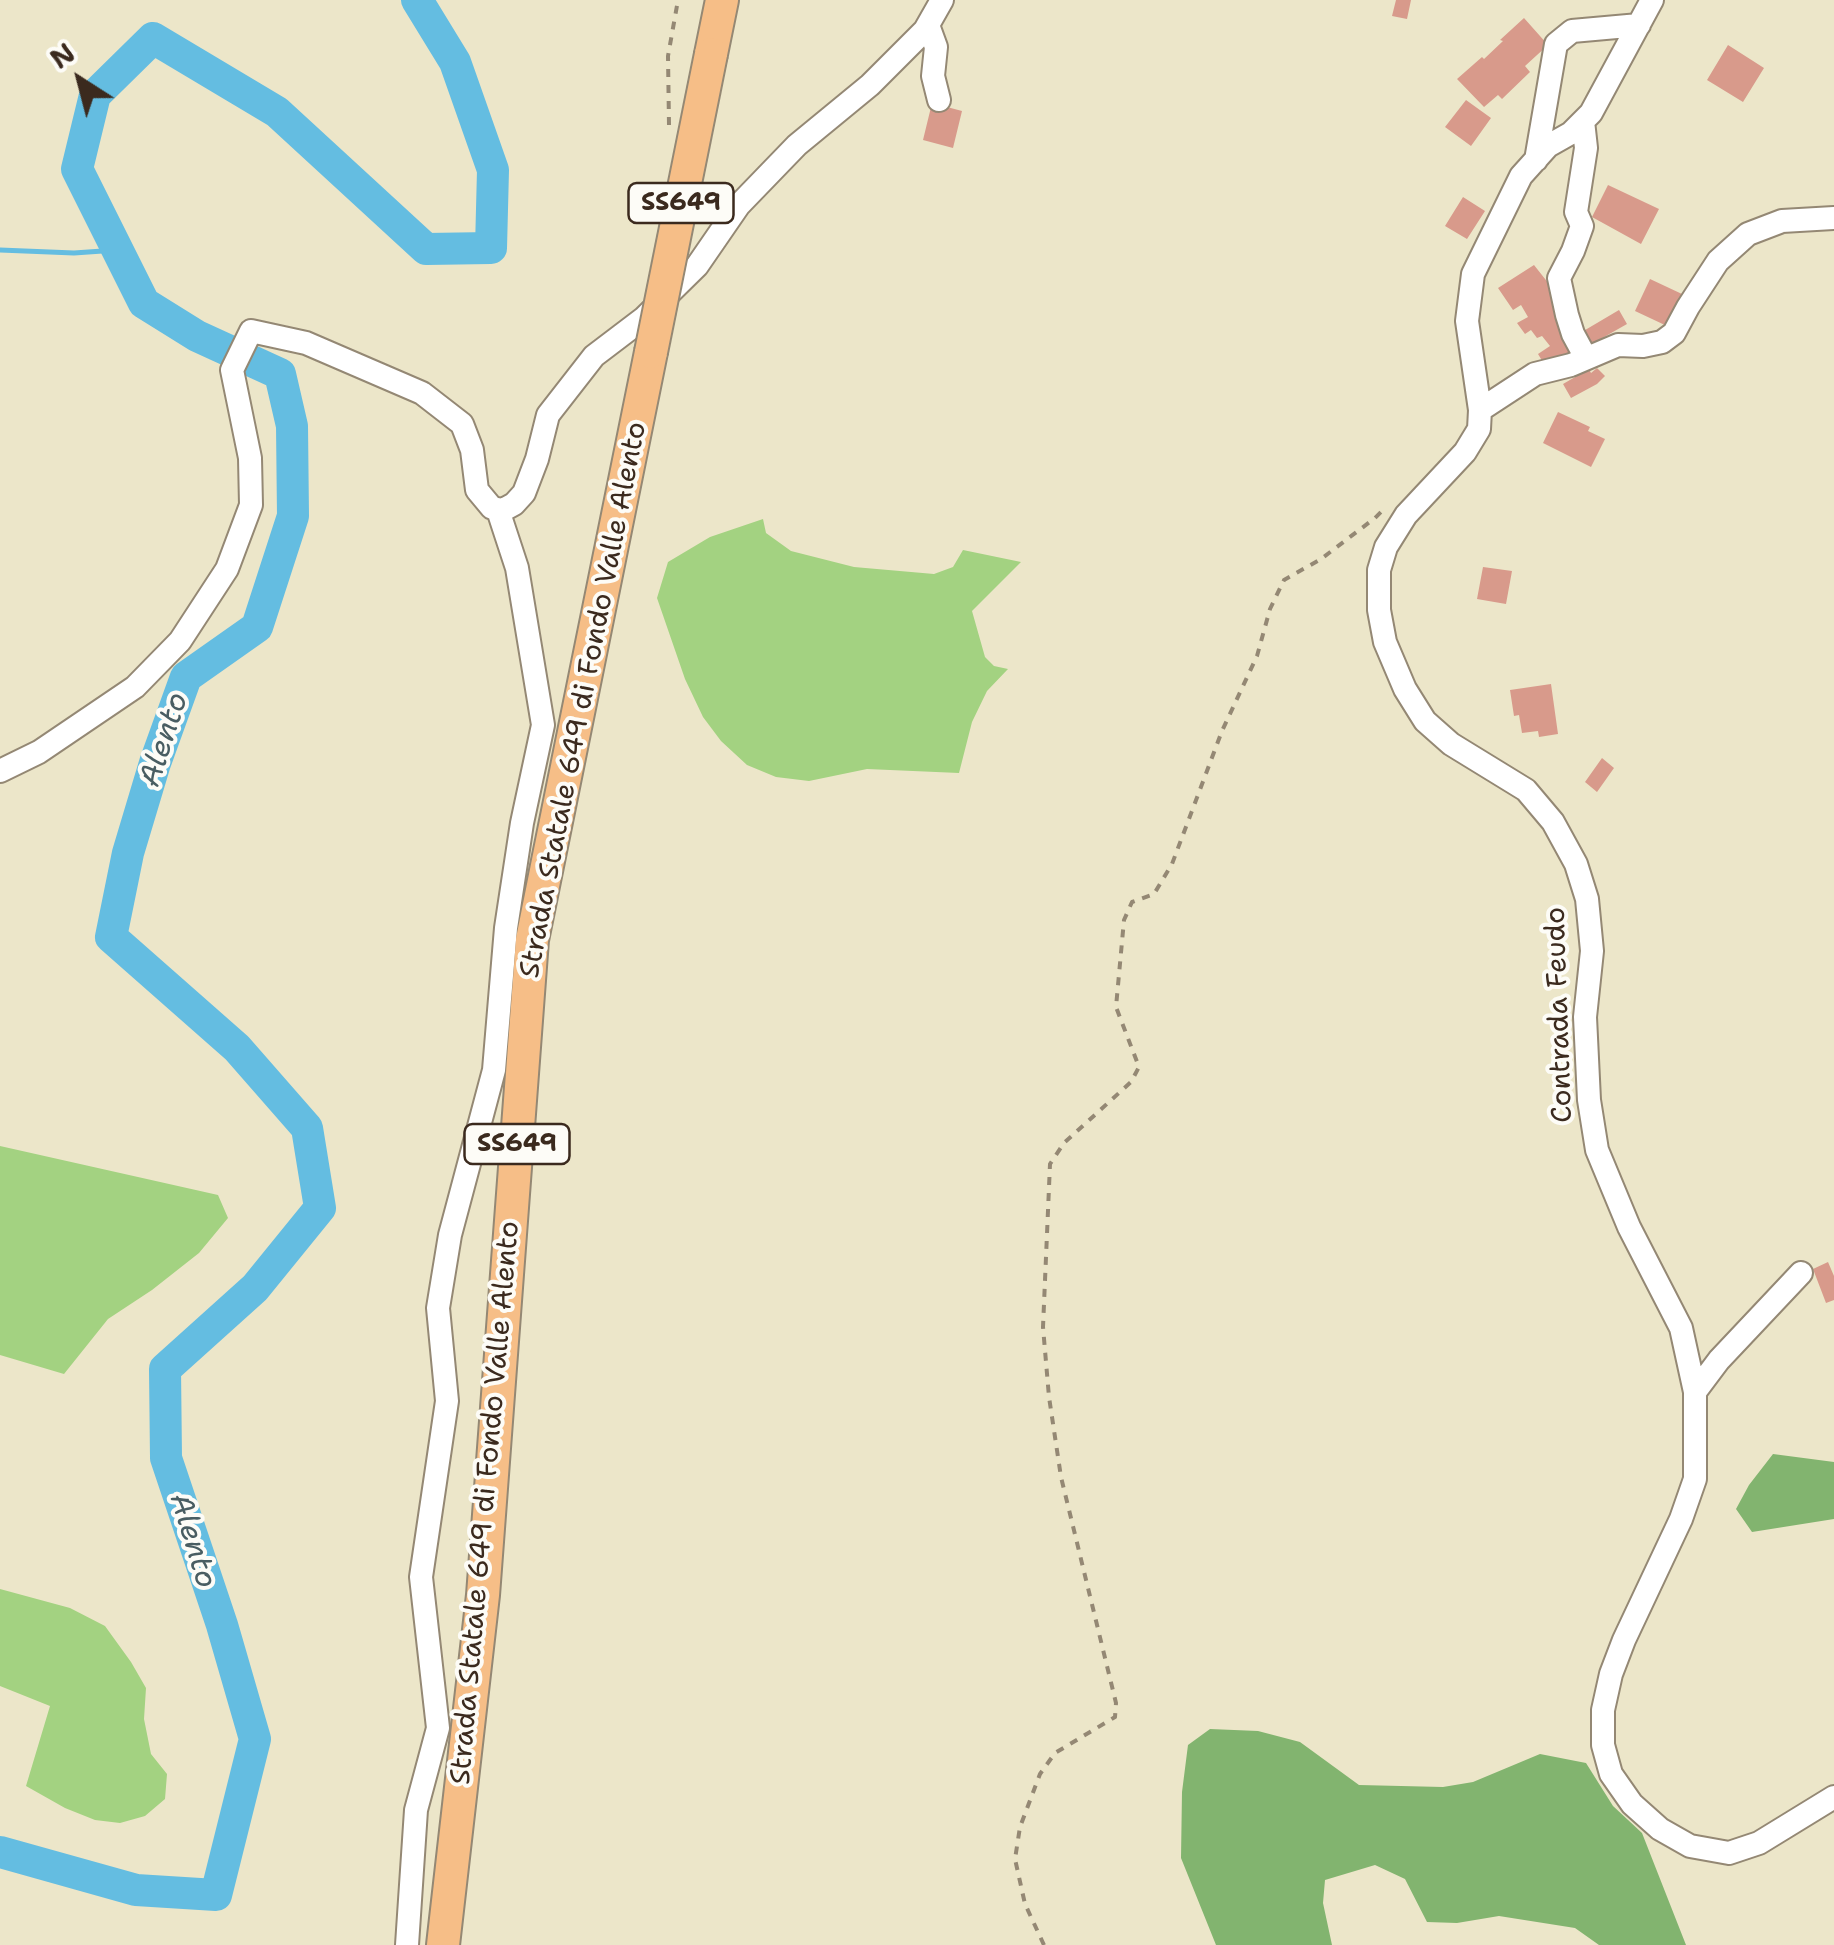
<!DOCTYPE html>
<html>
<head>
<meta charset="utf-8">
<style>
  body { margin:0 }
  #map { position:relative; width:1834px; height:1945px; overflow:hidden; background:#ece6c9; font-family:"Shantell Sans",sans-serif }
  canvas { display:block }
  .north { position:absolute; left:30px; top:30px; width:100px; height:100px; -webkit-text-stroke:8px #fdfcf7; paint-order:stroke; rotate:324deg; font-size:28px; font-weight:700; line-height:40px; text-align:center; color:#3b2a1e }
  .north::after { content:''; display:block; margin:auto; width:35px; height:45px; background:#3b2a1e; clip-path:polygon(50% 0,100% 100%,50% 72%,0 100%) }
</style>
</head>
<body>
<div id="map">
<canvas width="1834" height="1945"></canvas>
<div class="north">N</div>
</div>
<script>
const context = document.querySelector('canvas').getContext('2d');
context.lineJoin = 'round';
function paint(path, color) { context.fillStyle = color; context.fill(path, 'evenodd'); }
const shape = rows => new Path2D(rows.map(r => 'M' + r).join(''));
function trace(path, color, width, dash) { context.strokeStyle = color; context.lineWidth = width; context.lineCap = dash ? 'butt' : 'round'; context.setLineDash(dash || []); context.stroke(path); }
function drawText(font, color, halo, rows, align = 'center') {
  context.font = font + ' "Shantell Sans",sans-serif'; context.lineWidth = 8; context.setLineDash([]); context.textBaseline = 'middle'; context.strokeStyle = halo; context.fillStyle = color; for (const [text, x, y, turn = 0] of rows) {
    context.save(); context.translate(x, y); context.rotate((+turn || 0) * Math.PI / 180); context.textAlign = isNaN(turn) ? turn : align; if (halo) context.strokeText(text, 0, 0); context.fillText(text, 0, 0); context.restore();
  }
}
paint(shape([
  [763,519,766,533,791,551,854,567,934,574,953,567,963,550,1021,562,972,611,985,657,994,666,1008,669,987,691,972,722,959,773,867,769,809,781,776,777,747,765,721,741,703,717,685,679,657,598,668,562,710,537],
  [0,1146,218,1195,228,1218,199,1253,152,1290,108,1319,64,1374,0,1355],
  [0,1589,70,1608,105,1626,131,1662,146,1688,144,1719,151,1754,167,1774,165,1799,145,1816,120,1823,95,1820,65,1808,26,1786,50,1706,0,1686]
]), '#a3d281');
paint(shape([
  [1773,1454,1834,1462,1834,1519,1752,1532,1736,1509,1749,1485],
  [1210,1729,1258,1731,1300,1742,1359,1785,1443,1787,1473,1782,1540,1754,1586,1763,1613,1806,1642,1833,1686,1945,1599,1945,1575,1928,1499,1916,1457,1923,1427,1922,1405,1879,1375,1865,1325,1880,1323,1903,1332,1945,1216,1945,1181,1858,1182,1792,1188,1745]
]), '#82b46f');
trace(shape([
  [0,250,74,253,117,250]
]), '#64bde1', 5);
trace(shape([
  [0,1852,136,1890,216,1895,255,1739,222,1625,166,1458,165,1369,255,1288,320,1208,307,1128,237,1048,111,937,128,853,155,763,186,677,257,627,293,516,292,426,280,374,197,336,144,303,77,169,95,95,153,38,277,112,426,249,491,248,493,170,455,62,417,0]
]), '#64bde1', 32);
paint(shape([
  [1396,0,1411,0,1407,19,1392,16],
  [1524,18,1548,45,1525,66,1530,72,1502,99,1498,95,1484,107,1457,79,1482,57,1484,59,1503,41,1500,40],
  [1728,45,1764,68,1743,102,1707,80],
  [1466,100,1491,118,1471,146,1445,127],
  [932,103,962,111,953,148,923,140],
  [1608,185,1659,209,1641,244,1592,217],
  [1463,197,1485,211,1467,239,1445,226],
  [1534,265,1553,289,1579,346,1546,367,1538,354,1550,346,1542,336,1537,338,1531,330,1525,334,1517,323,1528,317,1521,305,1513,310,1498,288],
  [1650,279,1682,294,1667,326,1635,311],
  [1619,310,1627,324,1583,349,1575,336],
  [1597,368,1605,376,1597,384,1571,398,1563,384,1589,369,1591,373],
  [1558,412,1590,427,1588,431,1605,439,1591,467,1543,443],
  [1483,567,1512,571,1506,604,1477,599],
  [1551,684,1558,734,1539,737,1538,731,1522,733,1519,715,1514,716,1510,690],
  [1602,758,1614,768,1597,792,1585,782],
  [1828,1262,1834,1276,1834,1300,1826,1303,1813,1269]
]), '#d89a8b');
const minor = shape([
  [1652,0,1591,113,1571,133,1548,146,1521,176,1473,274,1467,321,1480,410,1479,429,1465,452,1406,515,1386,547,1379,570,1379,610,1385,642,1405,689,1425,721,1451,744,1526,790,1553,822,1576,864,1587,899,1592,951,1585,1017,1589,1100,1597,1150,1629,1227,1681,1328,1695,1392,1695,1479,1681,1519,1624,1640,1611,1674,1603,1710,1603,1745,1611,1774,1632,1804,1660,1829,1690,1846,1729,1853,1759,1843,1834,1797],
  [928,25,936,47,933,76,939,100],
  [1583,121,1586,148,1576,212,1582,226,1573,251,1559,278,1567,315,1573,334,1586,358],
  [1536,160,1556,44,1572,31,1639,25],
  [1480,410,1535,374,1571,365,1618,345,1643,346,1662,342,1674,333,1688,307,1718,261,1748,234,1782,221,1834,218],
  [0,771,39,752,135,687,180,641,227,569,251,505,250,458,232,370,251,331,306,343,422,393,462,424,472,450,477,490,492,508,503,510,514,504,524,493,537,459,548,415,594,356,644,318,697,266,739,205,797,145,870,85,925,30,942,0],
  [1695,1392,1719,1360,1801,1273],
  [407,1945,416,1810,438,1728,421,1577,447,1401,438,1308,450,1235,494,1070,506,928,522,823,543,725,517,568,498,510]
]);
const highway = shape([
  [711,54,722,0],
  [443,1945,483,1595,532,940,651,352]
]);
trace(minor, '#948874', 26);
trace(highway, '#948874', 36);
trace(shape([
  [669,125,668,56,678,0],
  [1044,1945,1025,1904,1015,1859,1020,1827,1040,1774,1055,1753,1115,1717,1116,1703,1061,1477,1049,1397,1043,1327,1050,1164,1064,1143,1131,1082,1139,1067,1116,1007,1124,920,1132,902,1154,894,1172,864,1222,731,1257,656,1270,609,1284,580,1321,559,1375,518,1386,507]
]), '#948874', 4, [8, 8]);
trace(minor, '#fff', 22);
trace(highway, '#f6be87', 32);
const highwayBridge = shape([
  [651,352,711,54]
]);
trace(highwayBridge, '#948874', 36, []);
trace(highwayBridge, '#f6be87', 32);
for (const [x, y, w] of [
  [681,203,105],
  [517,1144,105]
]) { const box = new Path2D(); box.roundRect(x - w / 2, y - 20, w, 40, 8); context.fillStyle = '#fdfcf7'; context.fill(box); trace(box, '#3b2a1e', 2.5); }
drawText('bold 25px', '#3b2a1e', null, [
  ["SS649",681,203],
  ["SS649",517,1144]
]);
drawText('28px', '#3b2a1e', '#fdfcf7', [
  ["Strada Statale 649 di Fondo Valle Alento",584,700,-79],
  ["Contrada Feudo",1560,1015,-92],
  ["Strada Statale 649 di Fondo Valle Alento",486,1503,-85]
]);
drawText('italic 30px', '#495d62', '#fdfcf7', [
  ["Alento",165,740,-72],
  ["Alento",192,1541,73]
]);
</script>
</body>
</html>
